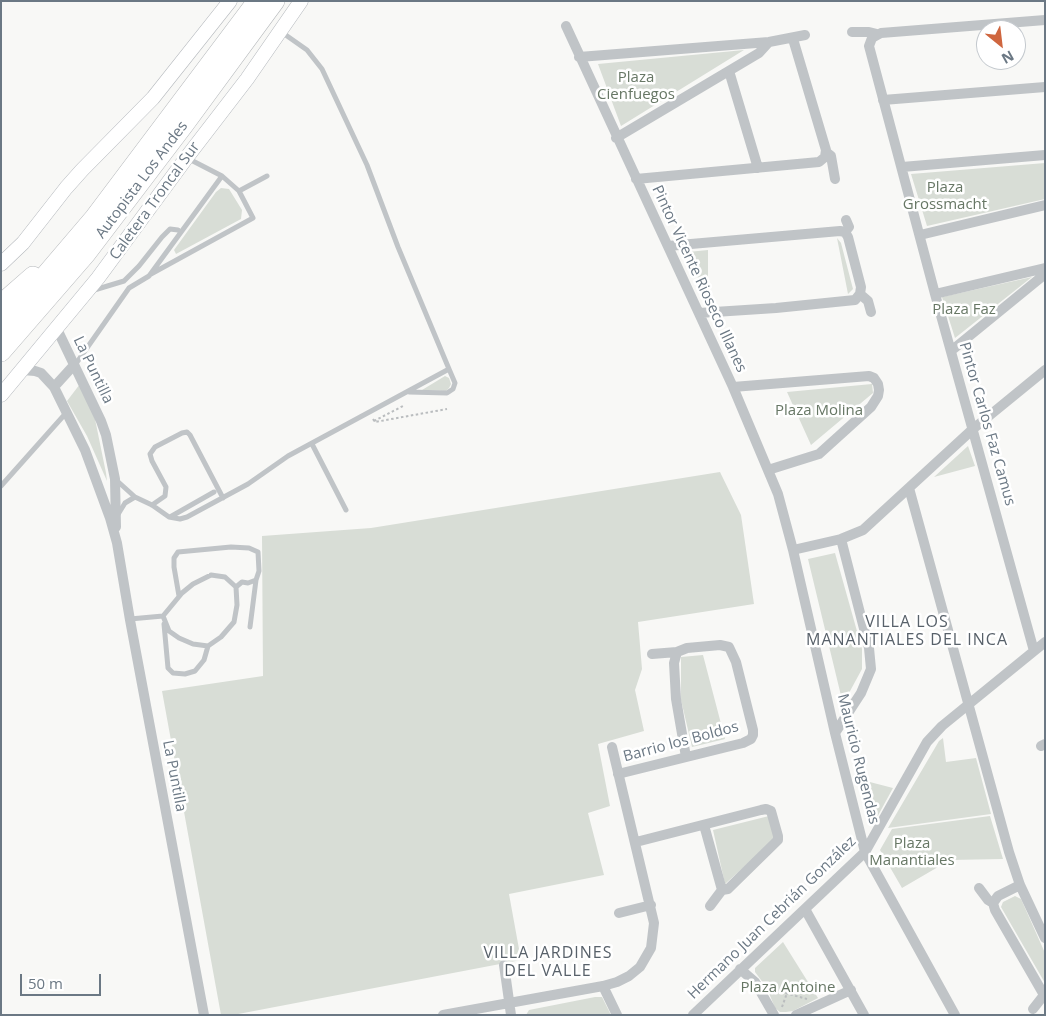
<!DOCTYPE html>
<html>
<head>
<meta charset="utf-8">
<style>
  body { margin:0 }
  #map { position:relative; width:1046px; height:1016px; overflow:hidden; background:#f8f8f6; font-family:"Open Sans",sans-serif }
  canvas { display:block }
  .frame { position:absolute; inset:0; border:2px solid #6b7884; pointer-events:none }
  .north { position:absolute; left:976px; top:20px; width:50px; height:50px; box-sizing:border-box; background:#fff; border:1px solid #c4c9ce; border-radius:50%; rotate:151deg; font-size:14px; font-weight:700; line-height:20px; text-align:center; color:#6b7884 }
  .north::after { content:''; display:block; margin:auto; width:18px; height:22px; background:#cf663f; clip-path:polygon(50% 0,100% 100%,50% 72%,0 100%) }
  .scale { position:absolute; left:20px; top:974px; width:81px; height:22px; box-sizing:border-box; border:2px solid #6b7884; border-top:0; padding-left:6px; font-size:15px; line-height:18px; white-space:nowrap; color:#6b7884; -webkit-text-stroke:4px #fff; paint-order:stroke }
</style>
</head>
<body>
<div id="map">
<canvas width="1046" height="1016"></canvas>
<div class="frame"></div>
<div class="north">N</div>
<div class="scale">50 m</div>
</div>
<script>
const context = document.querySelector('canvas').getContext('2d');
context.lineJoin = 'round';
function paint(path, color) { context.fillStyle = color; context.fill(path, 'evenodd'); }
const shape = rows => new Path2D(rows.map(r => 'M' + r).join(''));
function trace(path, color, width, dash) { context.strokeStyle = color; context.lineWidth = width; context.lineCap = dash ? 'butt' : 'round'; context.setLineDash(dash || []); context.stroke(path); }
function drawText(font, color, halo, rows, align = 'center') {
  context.font = font + ' "Open Sans",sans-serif'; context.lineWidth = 5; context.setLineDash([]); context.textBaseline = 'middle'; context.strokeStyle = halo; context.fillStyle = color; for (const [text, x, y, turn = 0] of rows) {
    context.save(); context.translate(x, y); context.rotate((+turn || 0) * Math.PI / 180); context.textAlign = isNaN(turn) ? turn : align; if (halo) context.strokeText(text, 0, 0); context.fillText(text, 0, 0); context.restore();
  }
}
paint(shape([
  [744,50,621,126,598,64],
  [1045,163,1045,199,927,226,911,174],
  [221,188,229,189,242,210,241,219,176,254,174,250,216,192],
  [837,238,841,243,853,289,848,294],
  [708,250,708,304,688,252],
  [1032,277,955,338,942,297],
  [445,376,449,378,451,384,449,388,446,391,422,390],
  [80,384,95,419,106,473,107,481,87,436,67,401],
  [872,384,873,393,811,445,787,392],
  [968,446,975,466,934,477],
  [720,472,741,515,754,604,638,622,642,669,635,690,644,731,598,744,610,806,588,813,604,875,509,894,521,960,233,1015,221,1015,162,691,263,676,262,536,371,528],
  [835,553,862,649,862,669,843,704,808,559],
  [703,655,725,739,692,747,681,700,681,657],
  [943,738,946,762,976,758,991,814,888,828,939,741],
  [862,780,893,788,875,821,871,820],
  [769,816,775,839,725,884,713,830],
  [990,816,1003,859,950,860,902,888,880,850,892,829],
  [1015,896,1021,899,1045,953,1045,983,1001,907,1003,902],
  [783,942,818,998,793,1011,786,1012,780,1012,775,1008,767,988,755,972,755,968],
  [595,997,602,997,611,1015,526,1015,529,1010]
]), '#d8ddd6');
const secondary = shape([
  [1,264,23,243,66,188,82,170,153,98,230,1],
  [1,395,98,278,187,157,247,79,301,1]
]);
const highway = shape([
  [1,304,33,276],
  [1,327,94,218,257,1],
  [1,352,86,254,184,125,275,1]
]);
trace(secondary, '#b3b7bc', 15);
trace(highway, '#b4b7ba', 20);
trace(shape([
  [373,419,375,422,447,409],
  [374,421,403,406],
  [771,989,807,999],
  [782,1007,787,993]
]), '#babdbf', 2, [2.5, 2.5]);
trace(shape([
  [239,191,267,176],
  [151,274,253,218,239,191,222,176,187,158],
  [91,291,124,281,139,266,162,237,170,229,178,230],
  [75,365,129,288,149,276,222,176],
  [409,392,447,393,453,389,455,383,449,369],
  [312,444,346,510],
  [115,479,135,497],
  [1,486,66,413],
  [152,505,165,496,166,487,152,461,150,454,155,447,182,433,187,432,190,435,223,498],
  [117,516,125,503,135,497,152,505,169,517,180,519,187,517,248,484,288,456,449,369,398,247,367,165,322,69,307,50,280,31],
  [170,517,214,492],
  [211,575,225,577,236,587,237,605,234,622,221,637,208,646,193,644,179,638,169,631,163,616,182,593,193,584,211,575],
  [179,596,174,567,174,558,178,552,231,547,249,548,258,552,259,571,256,580,248,583,242,582,236,587],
  [130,619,163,616],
  [164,624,168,668,173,673,185,674,195,671,204,660,208,646],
  [250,627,256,580]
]), '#c0c4c7', 5);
trace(shape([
  [566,26,733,387,778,494,793,550,835,733,865,852,955,1015],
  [852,32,869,32,877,34],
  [579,57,769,42,805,35],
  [729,71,758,168],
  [883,100,1045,87],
  [616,138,759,53,769,42],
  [826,152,831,156,835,179],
  [902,167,1045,155],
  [636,179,819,162,825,157,826,150,793,39],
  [845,232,849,227,846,220],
  [920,235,1045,205],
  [668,246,840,231,845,232],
  [860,294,868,301,871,312],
  [935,294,1045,268],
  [699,313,776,308,855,300,860,294,861,287,848,237,845,232],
  [57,329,101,421,106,435,115,479,116,527],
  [951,351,1045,274],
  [22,370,35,371,41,373,54,387,85,450,110,518,117,543,130,620,204,1015],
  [54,387,74,365],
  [733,387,869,376,874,378,878,384,879,390,878,396,871,407,819,454,768,470],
  [909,488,1009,852,1020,885,1045,938],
  [793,550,841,539,863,530,973,429,1045,370],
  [1034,651,935,294,869,46,872,38,881,33,1045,20],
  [677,652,674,663,676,699,686,757],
  [835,733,861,693,871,669,869,648,841,539],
  [1041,746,1045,744],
  [618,774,743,743,751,739,753,735,753,730,736,662,729,647,720,645,687,648,677,652,652,654],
  [704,825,722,890],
  [636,842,761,810,766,809,771,811,778,836,778,840,728,889,722,890,710,906],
  [979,888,988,900,993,903,995,910,1044,995],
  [993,903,998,896,1020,885],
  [805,909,864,1015],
  [619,913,651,905],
  [504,965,511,1015],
  [740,969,755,982,774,1015],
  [603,986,617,1015],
  [1033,1009,1044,995],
  [443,1015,603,986,617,982,629,976,640,967,651,948,654,923,612,747],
  [693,1015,865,852,927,742,942,726,1045,642],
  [796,1015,851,990]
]), '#c0c4c7', 10);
trace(secondary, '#fff', 14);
trace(highway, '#fff', 19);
drawText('15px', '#677765', '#fff', [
  ["Plaza",636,78],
  ["Cienfuegos",636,95],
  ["Plaza",945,188],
  ["Grossmacht",945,205],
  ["Plaza Faz",964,310],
  ["Plaza Molina",819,411],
  ["Plaza",912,844],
  ["Manantiales",912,861],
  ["Plaza Antoine",788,988]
]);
drawText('15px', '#6b7884', '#fff', [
  ["Autopista Los Andes",142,180,-53],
  ["Caletera Troncal Sur",155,201,-54],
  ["Pintor Vicente Rioseco Illanes",699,279,65],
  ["La Puntilla",93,370,64],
  ["Pintor Carlos Faz Camus",987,424,74],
  ["Barrio los Boldos",681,742,-15],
  ["Mauricio Rugendas",858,759,76],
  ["La Puntilla",174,776,79],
  ["Hermano Juan Cebrián González",772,918,-44]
]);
context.letterSpacing = '1px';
drawText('16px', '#58616a', '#fff', [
  ["VILLA LOS",907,622],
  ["MANANTIALES DEL INCA",907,640],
  ["VILLA JARDINES",548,953],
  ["DEL VALLE",548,971]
]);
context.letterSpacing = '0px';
</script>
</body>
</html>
